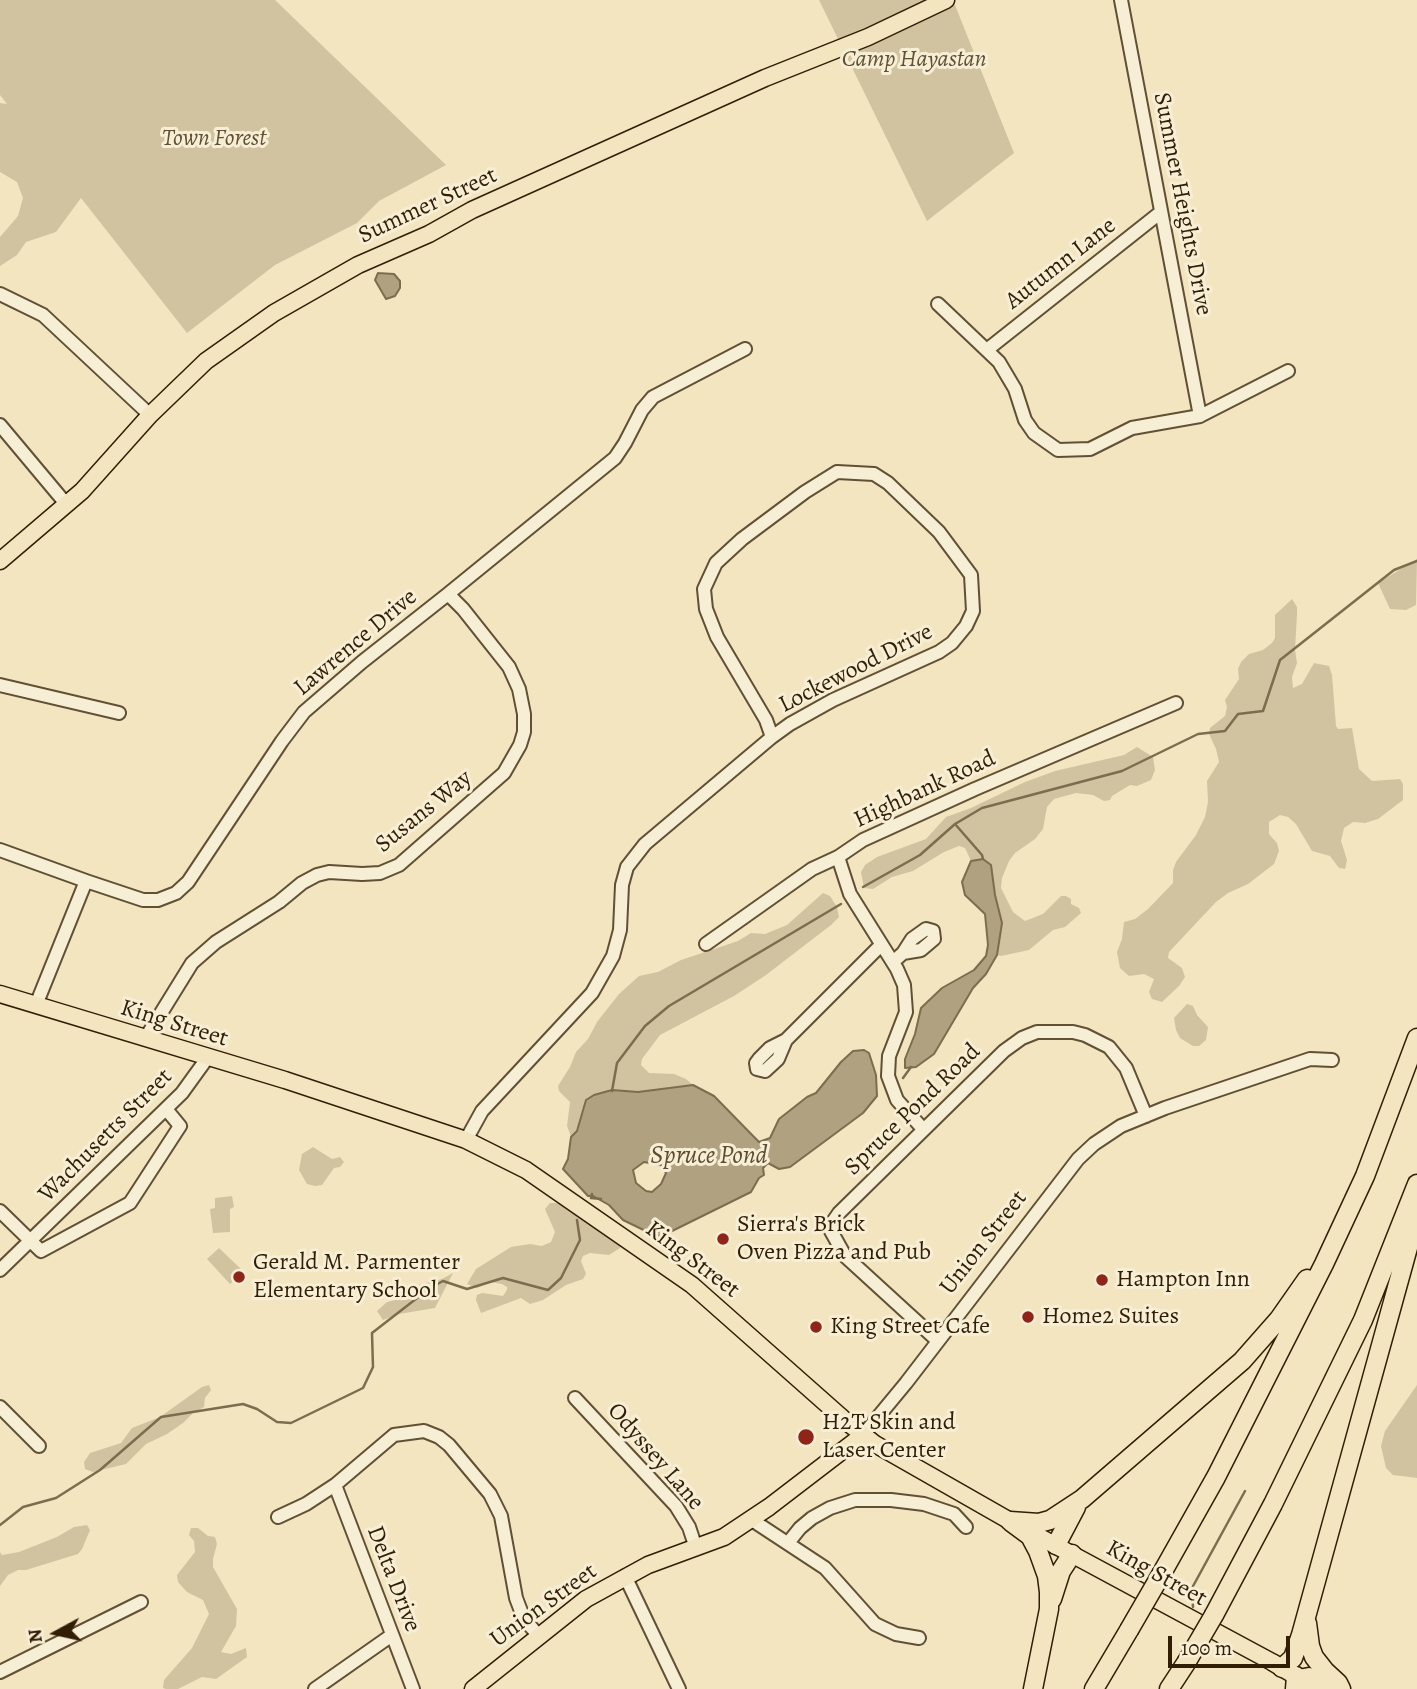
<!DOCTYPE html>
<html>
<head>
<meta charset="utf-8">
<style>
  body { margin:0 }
  #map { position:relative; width:1417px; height:1689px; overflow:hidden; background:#f2e5c0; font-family:Alegreya,serif }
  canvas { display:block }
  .north { position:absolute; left:21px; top:1598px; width:70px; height:70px; -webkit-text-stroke:5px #f7eed6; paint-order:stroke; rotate:262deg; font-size:19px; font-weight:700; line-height:28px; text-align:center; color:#311e05 }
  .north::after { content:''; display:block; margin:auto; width:24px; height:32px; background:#311e05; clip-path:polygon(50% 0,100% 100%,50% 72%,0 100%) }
  .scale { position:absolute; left:1168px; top:1636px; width:122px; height:32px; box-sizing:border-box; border:4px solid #311e05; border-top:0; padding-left:9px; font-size:21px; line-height:24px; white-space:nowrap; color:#311e05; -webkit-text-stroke:5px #f7eed6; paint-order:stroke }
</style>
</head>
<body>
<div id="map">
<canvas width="1417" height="1689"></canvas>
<div class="north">N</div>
<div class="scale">100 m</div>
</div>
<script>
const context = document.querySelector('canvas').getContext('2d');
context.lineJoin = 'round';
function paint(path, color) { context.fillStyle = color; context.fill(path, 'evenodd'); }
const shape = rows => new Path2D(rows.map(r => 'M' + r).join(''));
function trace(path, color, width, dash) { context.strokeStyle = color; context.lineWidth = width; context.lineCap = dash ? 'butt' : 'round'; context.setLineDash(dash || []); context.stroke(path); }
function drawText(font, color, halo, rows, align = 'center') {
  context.font = font + ' Alegreya,serif'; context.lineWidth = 6; context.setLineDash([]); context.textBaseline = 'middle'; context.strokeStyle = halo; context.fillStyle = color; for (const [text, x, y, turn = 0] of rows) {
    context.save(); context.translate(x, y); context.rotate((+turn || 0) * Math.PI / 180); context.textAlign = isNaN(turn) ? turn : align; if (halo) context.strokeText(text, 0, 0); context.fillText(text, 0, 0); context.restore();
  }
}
paint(shape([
  [0,0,275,0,446,165,379,201,357,223,275,265,187,333,81,198,56,232,26,242,17,255,0,266,0,237,18,216,23,198,17,182,0,172,0,103,7,104,0,95],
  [819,0,953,0,1014,153,927,221],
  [1417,559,1416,605,1406,610,1390,609,1378,583],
  [1292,599,1297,607,1297,614,1295,650,1297,663,1292,677,1293,688,1302,684,1314,663,1329,666,1332,675,1336,726,1338,729,1352,728,1359,769,1372,781,1400,779,1403,784,1403,800,1378,819,1365,823,1353,822,1344,828,1341,841,1347,860,1345,869,1339,868,1330,856,1312,851,1296,824,1288,817,1280,815,1269,822,1269,834,1277,843,1279,851,1274,864,1248,884,1228,893,1216,902,1169,952,1168,958,1182,968,1185,977,1179,986,1162,1002,1152,999,1149,992,1154,979,1144,974,1129,976,1120,968,1117,952,1122,939,1124,922,1135,919,1148,909,1173,883,1173,870,1176,862,1196,835,1205,817,1208,802,1207,781,1219,762,1216,749,1209,734,1210,728,1225,716,1227,707,1225,700,1239,679,1238,669,1241,662,1249,654,1263,650,1272,643,1275,638,1275,615],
  [1137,747,1153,757,1155,770,1151,780,1137,786,1130,785,1112,796,1110,800,1104,801,1093,795,1076,793,1054,799,1047,807,1043,829,1035,839,1015,853,1009,861,1002,878,1001,888,1013,912,1025,921,1043,914,1061,896,1066,896,1071,899,1071,904,1079,908,1081,913,1065,927,1053,930,1029,950,1001,956,997,955,1002,923,995,895,991,865,979,859,971,861,965,848,959,846,944,852,913,871,892,877,873,889,864,888,861,872,865,865,877,857,926,839,946,817,971,808,1025,782,1055,771,1124,755],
  [823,893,830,896,837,907,839,917,831,925,766,975,734,996,660,1035,642,1059,641,1065,649,1073,674,1074,686,1079,693,1085,638,1092,612,1090,586,1100,577,1131,571,1137,567,1126,570,1102,559,1091,558,1086,570,1067,576,1052,588,1039,597,1022,619,994,639,976,658,972,681,960,738,941,751,933,765,934,787,925],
  [1187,1004,1193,1006,1197,1015,1208,1027,1206,1040,1199,1046,1193,1046,1180,1038,1176,1030,1174,1018],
  [313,1147,332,1159,340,1157,344,1162,340,1167,334,1168,322,1185,315,1186,307,1184,299,1170,302,1154],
  [232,1196,234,1207,230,1209,230,1232,213,1233,210,1209,215,1208,215,1198],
  [550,1203,561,1203,621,1241,620,1248,609,1255,590,1253,583,1256,581,1261,586,1274,583,1279,566,1285,543,1300,530,1304,521,1298,481,1313,476,1300,477,1295,482,1293,503,1296,507,1290,507,1287,502,1284,491,1282,477,1288,467,1284,476,1269,511,1247,530,1244,542,1246,551,1242,555,1232,545,1209],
  [219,1248,244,1272,230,1284,207,1259],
  [453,1273,435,1308,399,1314,383,1320,377,1311,387,1302,407,1297,418,1285,442,1279],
  [209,1385,211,1390,205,1398,204,1407,193,1413,183,1423,167,1434,146,1444,126,1464,93,1472,85,1469,84,1462,90,1453,121,1443,132,1428,160,1417,202,1387],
  [1417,1385,1417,1478,1393,1475,1386,1468,1381,1446,1385,1431],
  [87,1525,90,1530,82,1549,78,1554,26,1570,18,1570,8,1575,0,1586,0,1552,2,1555,19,1552,57,1537,74,1527],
  [191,1528,198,1528,208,1536,215,1537,217,1544,213,1559,213,1567,237,1609,236,1626,221,1652,231,1654,246,1648,247,1657,216,1679,202,1677,178,1689,166,1689,163,1688,164,1680,192,1648,209,1614,203,1600,187,1592,178,1582,177,1575,195,1552,194,1541,189,1535]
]), '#d1c3a0');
const water = shape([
  [378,273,394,274,400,281,400,288,395,296,386,299,375,280,378,273],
  [983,859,991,865,995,895,1002,923,997,955,986,974,973,988,934,1054,916,1067,905,1068,905,1059,915,1034,921,1008,942,988,974,970,986,956,988,945,985,914,965,895,962,882,971,861,983,859],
  [864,1050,869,1053,876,1075,877,1096,863,1113,790,1167,779,1169,768,1163,763,1168,764,1175,759,1178,751,1192,664,1235,656,1236,623,1220,609,1205,593,1196,588,1196,563,1169,568,1159,571,1137,577,1131,586,1100,594,1095,612,1090,638,1092,693,1085,714,1096,759,1142,770,1138,779,1119,807,1097,816,1093,841,1062,853,1051,864,1050],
  [644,1162,661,1165,666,1173,661,1184,652,1192,646,1191,636,1183,633,1170,644,1162]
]);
paint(water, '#b0a180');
trace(water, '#7d6d4f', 2);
trace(shape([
  [955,824,982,855,983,859],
  [863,887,920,855,955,824,982,808,1122,771,1198,734,1225,731,1238,714,1263,711,1280,660,1394,570,1417,561],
  [903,1078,911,1067],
  [612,1091,617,1063,645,1026,669,1006,841,904],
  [592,1194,591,1198,601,1199],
  [0,1525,23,1507,56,1498,100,1470,161,1417,243,1404,257,1409,277,1422,291,1423,363,1388,373,1367,372,1333,430,1288,443,1281,467,1289,503,1278,548,1290,561,1278,580,1240,577,1220],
  [1193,1607,1192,1588,1245,1491]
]), '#7d6d4f', 2.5);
const minor = shape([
  [1121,0,1200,416],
  [0,294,43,315,150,415],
  [938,304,999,362,1015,389,1025,420,1034,433,1058,450,1090,449,1132,428,1200,416,1288,371],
  [988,349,1161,212],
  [0,425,67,505],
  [0,685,119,713],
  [0,850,86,881],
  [838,857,850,894,897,969,904,985,906,1012,889,1056,888,1076,897,1100,923,1129],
  [706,944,812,869,838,857,863,840,975,789,1176,703],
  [893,962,903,953,912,939,926,929,933,931,934,939,921,950,903,953],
  [36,1005,86,881,143,900,158,900,176,893,188,882,282,741,304,712,362,662,448,594,615,458,625,443,642,410,653,397,745,349],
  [145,1039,192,963,216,942,279,902,302,883,317,875,329,872,362,874,380,873,399,865,504,773,520,745,524,732,524,714,519,689,509,667,463,609,448,594],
  [786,1040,770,1048,759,1059,756,1063,757,1069,765,1071,778,1059,786,1040,881,945],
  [466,1140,482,1111,592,993,613,956,620,930,622,885,627,867,645,844,772,737,790,724,833,700,939,652,952,643,966,626,973,611,971,575,939,532,888,483,874,474,837,472,805,492,742,539,716,563,704,589,706,609,717,637,766,720,772,737],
  [0,1211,41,1251,130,1203,180,1126,166,1109],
  [0,1270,182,1093,208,1057],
  [938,1341,845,1256,831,1231,832,1223,839,1213,1004,1051,1022,1038,1037,1032,1073,1032,1085,1035,1109,1047,1126,1068,1146,1116],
  [575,1398,676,1506,689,1527,696,1548],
  [0,1407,39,1446],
  [863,1435,906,1383,1078,1159,1094,1144,1121,1126,1165,1108,1310,1059,1332,1060],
  [335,1485,413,1689],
  [278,1517,306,1504,335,1485,394,1435,424,1431,439,1437,449,1445,490,1494,501,1516,516,1598,524,1619,539,1636],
  [752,1520,825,1568,875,1624,896,1634,919,1638],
  [788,1543,800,1528,812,1518,830,1508,855,1500,891,1500,924,1504,954,1514,966,1527],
  [625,1576,679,1689],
  [0,1672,141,1602],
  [315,1689,392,1635]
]);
const major = shape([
  [0,561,82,491,150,415,206,361,274,313,358,265,429,234,472,210,765,78,868,37,946,0],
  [0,994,285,1080,466,1140,526,1170,692,1285,848,1423,875,1444,1010,1521,1272,1662,1299,1678,1303,1685,1310,1689],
  [1299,1678,1309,1676,1336,1689],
  [473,1689,586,1599,648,1565,724,1537,769,1507,863,1435]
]);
const highway = shape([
  [1010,1521,1039,1523,1050,1520,1082,1499,1242,1361,1279,1319,1307,1279],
  [1011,1522,1030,1536,1038,1551,1047,1576,1049,1592,1049,1609,1033,1689],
  [1056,1545,1076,1507],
  [1162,1573,1216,1477,1324,1264,1365,1176,1417,1038],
  [1052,1599,1061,1571,1072,1554],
  [1214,1615,1273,1504,1363,1320,1417,1184],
  [1307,1623,1310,1646,1314,1657,1325,1671,1338,1683,1341,1689],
  [1282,1668,1293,1658,1301,1635,1417,1215],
  [1094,1689,1129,1630],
  [1169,1689,1186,1663],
  [1295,1689,1296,1676]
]);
trace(minor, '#615034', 16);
trace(major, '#311e05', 19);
trace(highway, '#311e05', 21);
trace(minor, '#f7eed6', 12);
trace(major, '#f2e5c0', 16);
trace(highway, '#f2e5c0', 18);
const highwayBridge = shape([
  [1129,1630,1162,1573],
  [1186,1663,1214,1615]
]);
trace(highwayBridge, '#311e05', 21, []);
trace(highwayBridge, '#f2e5c0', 18);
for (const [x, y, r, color] of [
  [723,1239,7,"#8f2418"],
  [239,1277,7,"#8f2418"],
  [1102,1280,7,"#8f2418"],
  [1028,1317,7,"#8f2418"],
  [816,1327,7,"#8f2418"],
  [806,1437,9,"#8f2418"]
]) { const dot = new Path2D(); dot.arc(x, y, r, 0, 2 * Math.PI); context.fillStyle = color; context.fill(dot); trace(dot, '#f7eed6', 2.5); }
drawText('italic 24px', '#615034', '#f7eed6', [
  ["Camp Hayastan",914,60],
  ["Town Forest",214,139]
]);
drawText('24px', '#311e05', '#f7eed6', [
  ["Summer Heights Drive",1182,204,79],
  ["Summer Street",428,206,-25],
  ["Autumn Lane",1061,264,-38],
  ["Lawrence Drive",356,643,-40],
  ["Lockewood Drive",856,669,-27],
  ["Highbank Road",925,790,-25],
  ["Susans Way",424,812,-39],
  ["King Street",174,1024,17],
  ["Spruce Pond Road",913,1110,-44],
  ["Wachusetts Street",106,1136,-45],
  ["Union Street",984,1243,-52],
  ["King Street",692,1260,37],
  ["Odyssey Lane",655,1457,49],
  ["King Street",1156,1574,29],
  ["Delta Drive",393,1579,69],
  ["Union Street",544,1606,-36]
]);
drawText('24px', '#311e05', '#f7eed6', [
  ["Sierra's Brick",737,1225],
  ["Oven Pizza and Pub",737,1253],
  ["Gerald M. Parmenter",253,1263],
  ["Elementary School",253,1291],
  ["Hampton Inn",1116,1280],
  ["Home2 Suites",1042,1317],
  ["King Street Cafe",830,1327],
  ["H2T Skin and",822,1423],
  ["Laser Center",822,1451]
], 'left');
drawText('italic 26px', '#5d4c30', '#f7eed6', [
  ["Spruce Pond",709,1157]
]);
</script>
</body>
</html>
